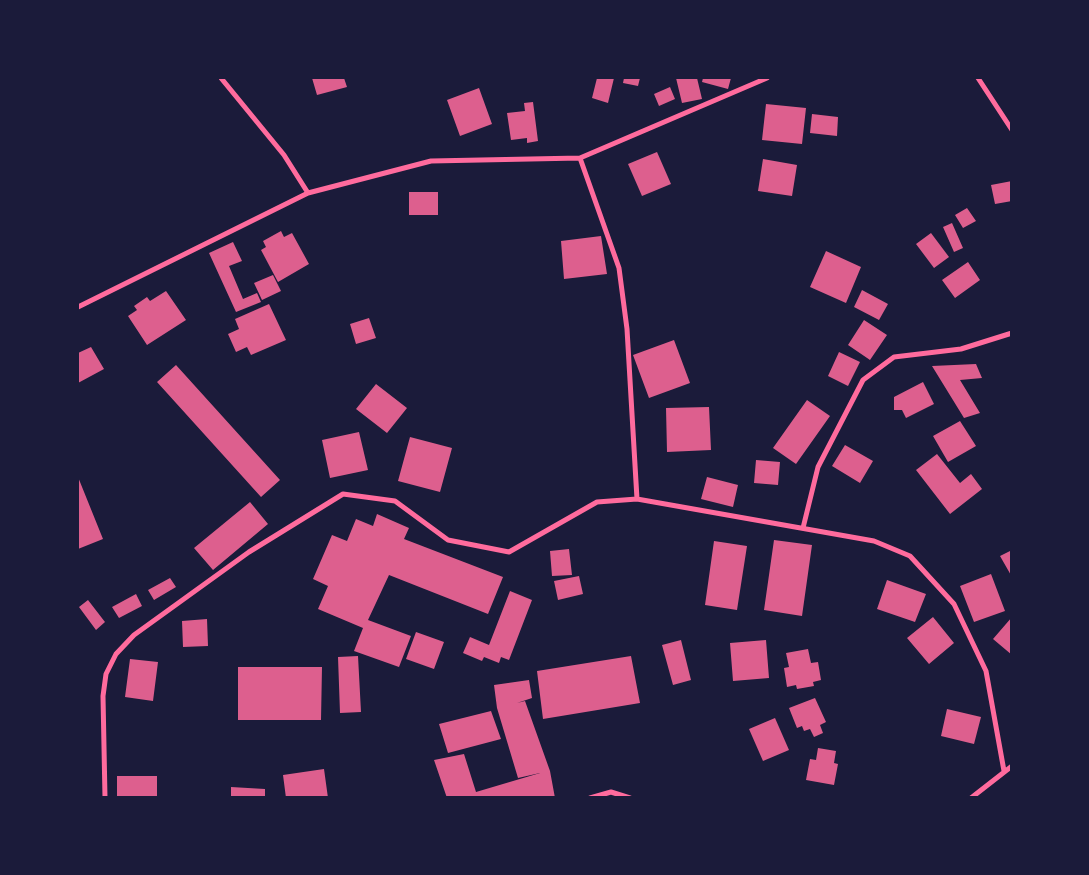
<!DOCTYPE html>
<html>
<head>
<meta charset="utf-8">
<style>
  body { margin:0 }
  #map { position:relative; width:1089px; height:875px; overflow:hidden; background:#1b1b3a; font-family:"Work Sans",sans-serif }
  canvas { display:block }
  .frame { position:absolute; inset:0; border:79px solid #1b1b3a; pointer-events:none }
</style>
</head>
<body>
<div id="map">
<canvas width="1089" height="875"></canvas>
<div class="frame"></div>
</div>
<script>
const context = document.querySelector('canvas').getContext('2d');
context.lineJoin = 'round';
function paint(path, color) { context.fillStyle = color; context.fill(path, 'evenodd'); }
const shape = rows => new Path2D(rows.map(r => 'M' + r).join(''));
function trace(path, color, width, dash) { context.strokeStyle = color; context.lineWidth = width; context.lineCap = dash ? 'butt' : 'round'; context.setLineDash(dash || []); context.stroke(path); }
paint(shape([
  [312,78,344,78,347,87,317,95],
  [597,78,614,78,608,103,592,98],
  [624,78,640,78,638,86,623,83],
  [676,78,697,78,702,99,682,103],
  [703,78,731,78,728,89,702,82],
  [670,87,675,99,659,106,654,94],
  [479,88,492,124,460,136,447,100],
  [533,102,538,141,527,143,527,138,511,140,507,113,525,111,524,103],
  [766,104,806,108,802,144,762,140],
  [812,114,838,117,837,136,810,133],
  [657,152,671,184,642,196,628,164],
  [763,159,797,165,792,196,758,191],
  [1012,181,1012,201,995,204,991,185],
  [409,192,438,192,438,215,409,215],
  [967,208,976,221,963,228,955,215],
  [952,223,963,248,954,252,943,227],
  [281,231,284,237,292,233,309,264,278,282,261,250,266,247,263,241],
  [931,233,949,257,934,268,916,244],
  [601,236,607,274,564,279,561,241],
  [233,242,242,261,229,266,243,299,257,293,261,302,236,312,209,253],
  [826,251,861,267,846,303,810,287],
  [968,262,980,280,955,298,942,280],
  [273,275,281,291,262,300,254,283],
  [862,290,888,304,879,320,854,307],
  [166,291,186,320,147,345,128,316,137,310,134,306,147,297,150,301],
  [269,304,286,340,251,355,247,347,236,352,228,334,239,329,235,319],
  [369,318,376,338,356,344,350,324],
  [864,320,887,335,870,360,848,345],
  [674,340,690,383,649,398,633,355],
  [91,347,104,369,78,383,78,353],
  [839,352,860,362,848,386,828,376],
  [976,364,982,378,960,380,980,413,964,418,932,366],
  [176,365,280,480,261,497,157,382],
  [923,382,934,404,906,418,902,410,894,410,894,397],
  [376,384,407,408,387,433,356,409],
  [807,400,830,416,796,464,773,448],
  [709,407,711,450,667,452,666,408],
  [960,421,976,446,948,462,933,436],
  [359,432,368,470,330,478,322,440],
  [410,437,452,448,440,492,398,481],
  [845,445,873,461,860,483,832,466],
  [937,454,960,483,971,474,982,489,950,514,916,470],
  [756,460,780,462,778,485,754,483],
  [78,477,103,539,78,549],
  [707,477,738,485,733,507,701,499],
  [250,502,268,524,213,570,194,548],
  [377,514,409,528,404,539,503,577,488,614,389,575,368,620,411,636,399,667,354,651,363,628,318,609,328,586,313,579,332,535,347,541,356,519,373,526],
  [774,540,812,545,802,616,764,610],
  [714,541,747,546,737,610,705,605],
  [569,549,572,575,552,576,550,551],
  [1012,550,1012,577,1000,556],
  [991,574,1005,611,974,622,960,586],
  [579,576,583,594,558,600,554,581],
  [170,578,176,587,154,600,148,590],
  [887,580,926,594,915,622,877,609],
  [510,591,532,600,509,660,501,657,499,663,484,657,482,661,463,653,470,637,489,645],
  [136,594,142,606,119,618,112,607],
  [88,600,105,622,96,630,79,607],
  [933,617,954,643,929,664,907,638],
  [1012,617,1012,655,993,639],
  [207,619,208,646,183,647,182,621],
  [416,632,444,642,434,669,406,659],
  [681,640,691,680,673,685,662,645],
  [766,640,769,678,733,681,730,643],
  [808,649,811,663,818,662,821,680,813,682,814,686,797,689,796,685,787,687,784,668,789,667,786,653],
  [358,656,361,712,340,713,338,657],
  [631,656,640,703,543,719,537,671],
  [130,659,158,662,153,701,125,697],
  [238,667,322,667,321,720,238,720],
  [529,680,532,698,517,703,525,701,550,771,555,798,447,798,434,760,464,754,476,792,540,773,518,778,497,708,494,685],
  [815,698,826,722,820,725,823,733,814,737,810,729,804,731,802,726,797,728,789,708],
  [947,709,981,717,974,744,941,736],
  [491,711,501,739,448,753,439,724],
  [775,718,789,750,763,761,749,729],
  [818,748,836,751,834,763,838,764,834,785,806,780,810,759,816,760],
  [324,769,328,798,286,798,283,775],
  [117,776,157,776,157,798,117,798],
  [231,787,265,789,265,798,231,798]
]), '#dd5f8e');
trace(shape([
  [221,78,284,155,308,193],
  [978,78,1012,130],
  [580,158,619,268,627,329,637,499],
  [78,307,308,193,431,161,580,158,767,78],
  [803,528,818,467,863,380,894,357,961,349,1012,333],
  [105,798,103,696,106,674,116,654,134,635,249,552,343,494,395,501,448,540,509,552,597,502,637,499,874,541,910,556,954,604,986,671,1004,771],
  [590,798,611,792,630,798],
  [971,798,1012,766]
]), '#ff6b9d', 5);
</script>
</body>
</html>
